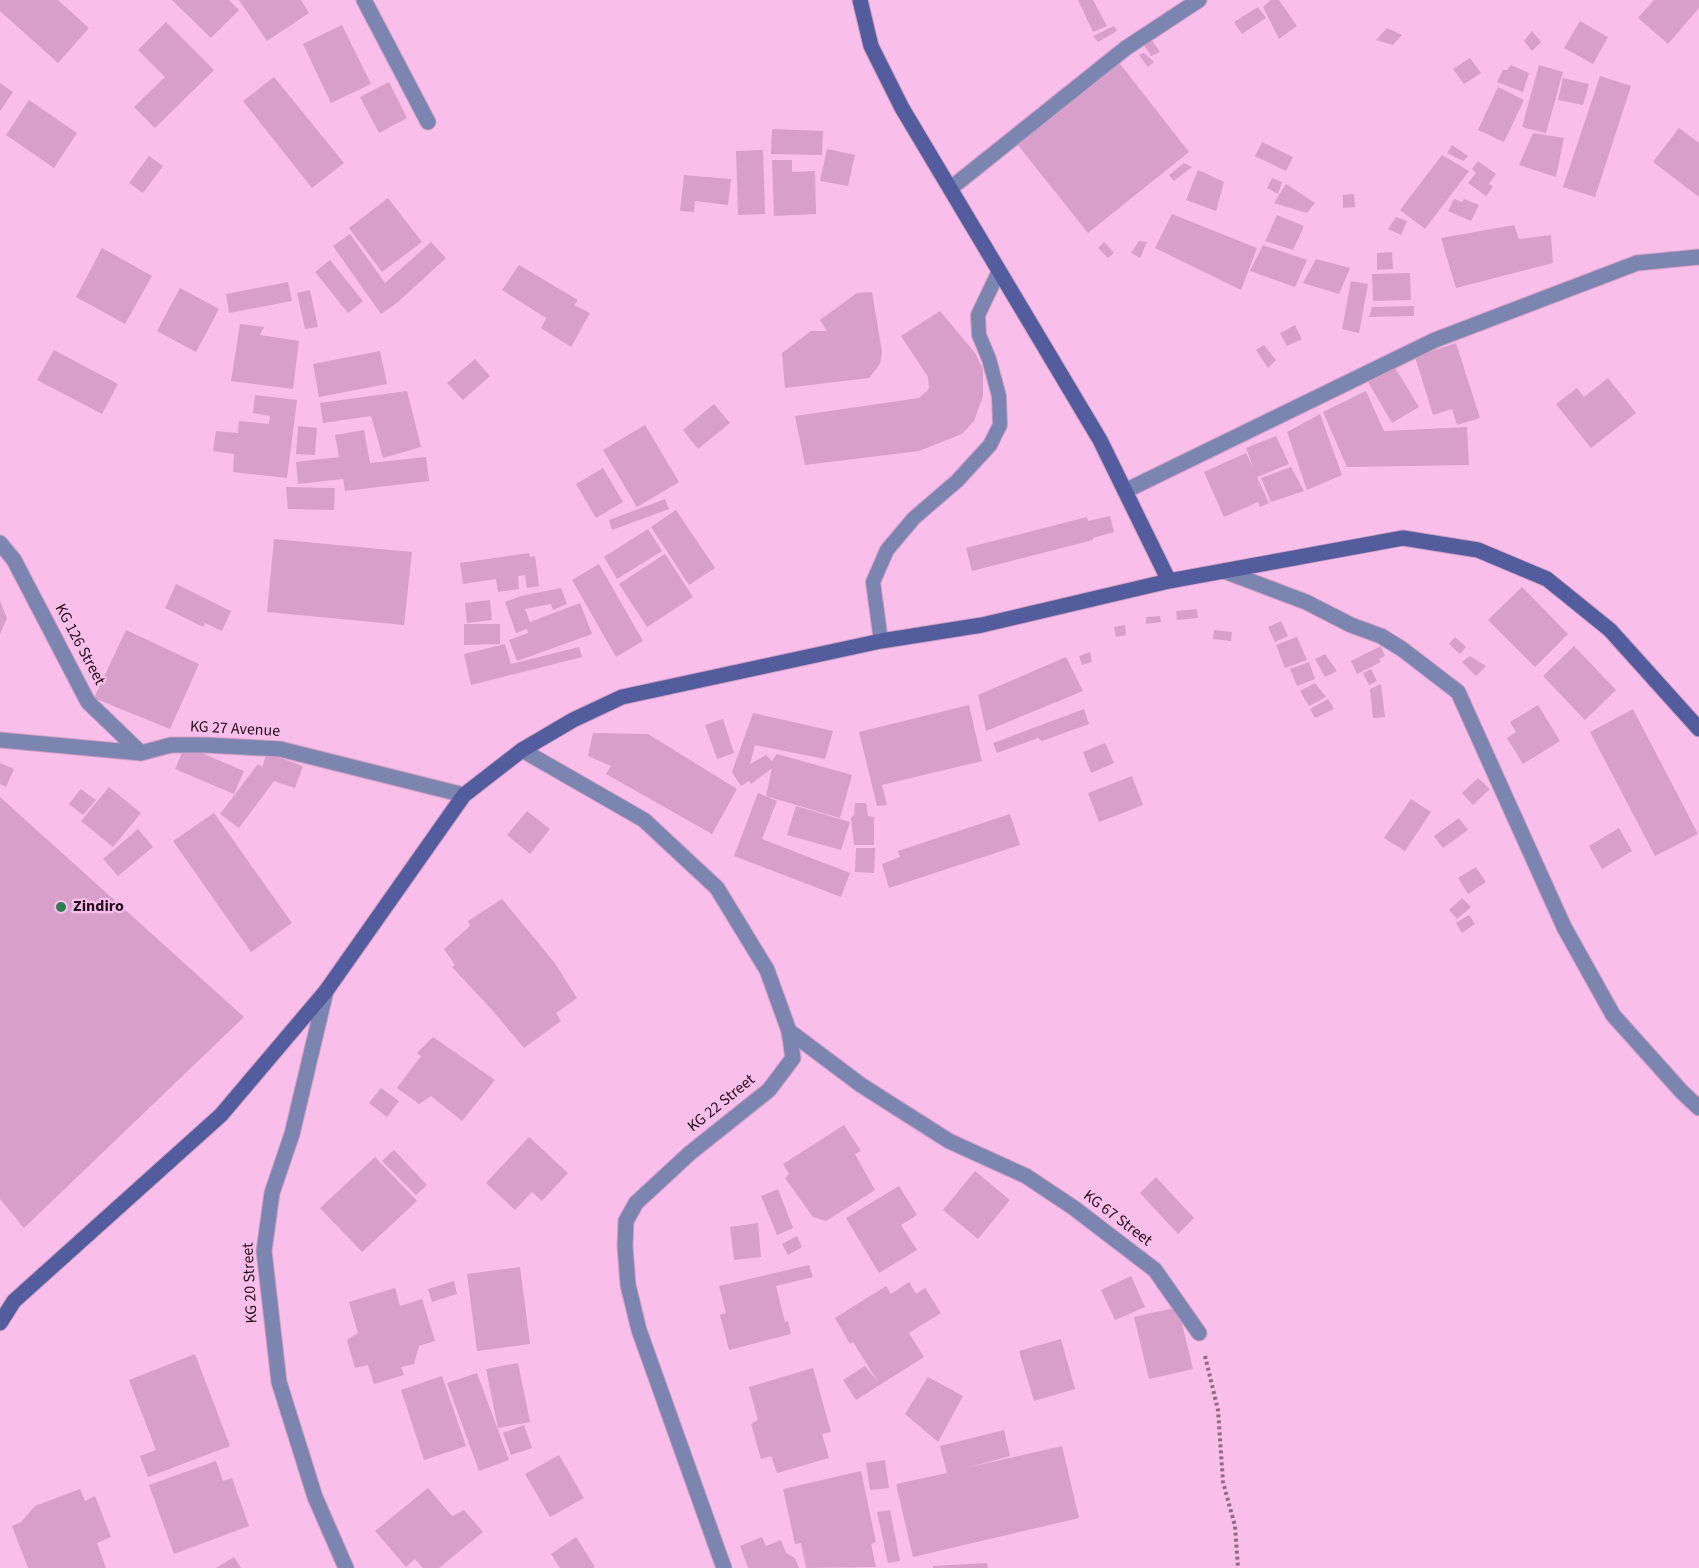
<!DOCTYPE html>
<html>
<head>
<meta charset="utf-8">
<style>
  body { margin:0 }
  canvas { display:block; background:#f9bfea }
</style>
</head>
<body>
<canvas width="1699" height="1568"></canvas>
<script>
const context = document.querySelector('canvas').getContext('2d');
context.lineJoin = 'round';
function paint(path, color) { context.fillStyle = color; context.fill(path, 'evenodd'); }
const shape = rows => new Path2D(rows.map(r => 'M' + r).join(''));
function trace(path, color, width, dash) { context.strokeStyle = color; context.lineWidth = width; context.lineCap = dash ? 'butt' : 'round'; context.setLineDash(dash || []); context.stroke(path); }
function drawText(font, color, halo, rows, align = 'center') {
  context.font = font + ' "Source Sans 3",sans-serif'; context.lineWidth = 4.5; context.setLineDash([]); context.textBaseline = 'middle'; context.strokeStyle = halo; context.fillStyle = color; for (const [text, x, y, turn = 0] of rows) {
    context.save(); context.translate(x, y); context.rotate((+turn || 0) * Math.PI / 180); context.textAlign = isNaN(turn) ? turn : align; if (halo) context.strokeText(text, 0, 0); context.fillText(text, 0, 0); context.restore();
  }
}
paint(shape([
  [0,0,58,0,89,28,58,63,0,11],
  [172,0,229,0,239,10,211,38],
  [239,0,301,0,309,13,267,41],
  [1078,0,1093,0,1107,26,1093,32],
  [1271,0,1279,0,1297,26,1279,39,1263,7],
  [1654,0,1699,0,1699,8,1668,44,1638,18],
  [1258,7,1266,18,1242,34,1234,22],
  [1580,21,1608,37,1593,64,1564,48],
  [166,22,214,70,155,128,134,107,165,77,138,50],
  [342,25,371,84,331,103,303,44],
  [1114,26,1117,31,1098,42,1093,36],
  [1387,28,1402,35,1393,45,1376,40],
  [1532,31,1541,42,1532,51,1524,41],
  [1152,40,1160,52,1151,56,1144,45],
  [1144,53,1154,62,1148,67,1139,55],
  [1470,58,1481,73,1464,84,1453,69],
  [1117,60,1189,152,1088,233,1017,144],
  [1511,65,1529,73,1523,92,1497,82,1503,70,1507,70],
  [1539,65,1563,72,1546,133,1522,127],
  [1600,76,1631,86,1595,197,1563,187],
  [274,77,344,163,312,188,243,101],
  [1563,78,1589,84,1583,105,1558,100],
  [389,82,407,118,379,133,360,97],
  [0,83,13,92,0,111],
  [1498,87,1524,100,1504,142,1478,130],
  [29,100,77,133,54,168,6,135],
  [1679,128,1699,143,1699,197,1653,162],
  [772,129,823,131,822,155,771,154],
  [1533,133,1564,138,1556,177,1519,165],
  [1262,142,1293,157,1286,171,1255,156],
  [1452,145,1468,156,1463,161,1447,153],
  [827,149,855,155,848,186,820,181],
  [763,150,765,214,738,215,736,151],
  [1442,155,1469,171,1425,229,1400,210],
  [149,156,163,166,143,193,129,183],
  [772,160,792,160,792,172,815,171,816,214,774,216],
  [1478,161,1496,174,1489,184,1493,187,1486,196,1468,183,1476,173,1472,169],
  [1184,163,1192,167,1174,181,1169,175],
  [1198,170,1224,182,1216,211,1186,200],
  [684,175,731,179,728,205,695,201,694,212,680,211],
  [1272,178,1282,182,1278,194,1267,188],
  [1286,184,1315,203,1307,213,1274,203],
  [1354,194,1355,207,1343,208,1343,195],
  [388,198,422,242,382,272,349,228],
  [1454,199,1462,202,1464,199,1479,205,1471,221,1448,211],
  [1172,214,1257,248,1241,290,1155,248],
  [1277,215,1304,226,1293,250,1265,241],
  [1396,217,1407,221,1401,235,1388,229],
  [1514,225,1519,239,1551,235,1553,263,1456,288,1441,238],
  [350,234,385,283,431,242,446,258,398,302,381,314,333,246],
  [1139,241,1147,242,1140,258,1131,253],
  [1104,242,1114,253,1108,258,1098,248],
  [1263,245,1307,260,1295,287,1250,271],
  [102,248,152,276,125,324,76,297],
  [1392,252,1393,269,1377,270,1377,253],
  [1316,259,1350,268,1339,294,1303,283],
  [330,260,363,301,348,313,315,272],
  [519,265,578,300,574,305,590,313,571,347,541,328,546,318,502,290],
  [1410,273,1411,300,1373,301,1372,274],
  [1351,281,1368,284,1359,333,1342,329],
  [288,282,292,301,229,313,226,294],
  [180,288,219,309,196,352,157,331],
  [310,290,318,327,305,329,297,293],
  [872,292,882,352,880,364,869,378,785,388,782,353,811,331,827,331,820,320,857,293],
  [1414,306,1414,316,1369,317,1372,307],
  [940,311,975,353,983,369,983,396,974,421,962,434,919,451,805,465,795,416,919,398,927,391,929,388,928,377,901,336],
  [240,324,264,327,260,335,299,341,293,389,231,381],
  [1295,325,1302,339,1287,346,1280,333],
  [1456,343,1480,418,1457,425,1452,409,1433,415,1415,357],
  [1264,345,1276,360,1268,368,1256,350],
  [54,350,118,384,102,414,37,380],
  [380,351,387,384,319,397,313,364],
  [475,359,490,376,463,400,447,383],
  [1394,366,1419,407,1392,423,1368,382],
  [1608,378,1636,413,1591,448,1556,404,1577,388,1584,397],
  [407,391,421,447,383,458,371,416,323,423,320,403],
  [1366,391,1384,431,1467,427,1469,465,1347,467,1323,412],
  [255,395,297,400,287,478,233,472,234,454,213,451,216,431,238,433,239,421,269,424,270,416,253,413],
  [714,404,730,423,698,449,683,430],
  [1320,414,1342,475,1307,490,1287,432],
  [645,425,679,482,637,507,603,450],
  [298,426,317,428,315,455,296,454],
  [364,430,370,463,426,457,429,481,345,491,343,479,298,484,296,462,339,457,335,435],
  [1276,436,1289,464,1257,477,1269,503,1260,507,1258,502,1224,517,1204,472,1246,453,1254,469,1246,448],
  [1291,467,1304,491,1271,502,1261,478],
  [603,468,623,502,596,518,576,484],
  [286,487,335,488,334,510,288,509],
  [665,499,669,509,612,530,609,520],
  [676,510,715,568,689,585,651,527],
  [1110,516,1114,532,1093,538,1093,540,972,571,966,548,1087,517,1088,521],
  [648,529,662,551,617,579,604,557],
  [274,539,412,552,404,625,267,612],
  [529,553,530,557,535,556,539,586,527,588,525,575,518,576,519,589,498,592,496,579,463,584,460,563],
  [665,554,693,597,647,627,619,584],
  [599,564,643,641,616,657,572,580],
  [176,584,231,611,222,631,205,623,203,627,165,608],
  [1522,587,1568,634,1535,667,1488,620],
  [561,588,567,604,553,610,551,604,525,609,530,622,580,603,592,634,517,661,509,640,528,633,527,629,516,633,505,602,521,596],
  [490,600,492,620,467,623,465,603],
  [0,601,7,618,0,634],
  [1197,609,1198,618,1177,620,1176,611],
  [1160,616,1161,622,1146,624,1146,617],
  [1281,621,1288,636,1275,642,1268,627],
  [464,624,500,624,500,644,464,645],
  [1125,625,1126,635,1116,637,1114,627],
  [126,630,199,664,170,729,94,698],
  [1214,630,1232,632,1231,641,1213,639],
  [1297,637,1307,660,1285,668,1276,645],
  [1455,637,1466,647,1460,654,1449,644],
  [505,644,511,664,579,647,582,657,471,685,464,654],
  [1381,646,1385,656,1379,659,1381,662,1357,674,1351,661],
  [1574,646,1616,690,1585,720,1543,676],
  [1090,652,1092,662,1082,665,1079,656],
  [1325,654,1337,671,1325,677,1315,659],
  [1470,656,1486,666,1476,676,1462,662],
  [1066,657,1083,691,986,731,978,695],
  [1309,662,1315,679,1297,686,1290,669],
  [1371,669,1377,681,1369,685,1363,673],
  [1315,683,1326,697,1309,706,1300,691],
  [1381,684,1385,717,1373,718,1370,689],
  [1328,699,1334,709,1315,718,1310,709],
  [969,705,982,761,882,785,887,805,877,806,859,732],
  [1538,705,1560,741,1523,764,1507,738,1516,732,1510,722],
  [1084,709,1089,724,1042,741,1038,738,997,753,993,743],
  [1633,709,1698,834,1655,856,1590,732],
  [753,713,833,731,825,759,755,745,750,764,766,755,772,761,777,754,852,775,840,818,766,796,772,768,751,784,749,781,741,786,732,772],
  [723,719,734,753,717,759,705,725],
  [593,733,648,734,737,789,712,834,606,774,611,766,588,756],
  [1105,743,1114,763,1091,773,1083,752],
  [185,746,244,771,234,794,175,769],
  [267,753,303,766,295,788,274,781,239,828,220,814,258,764,262,767],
  [0,763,14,769,6,787,0,784],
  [1132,776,1143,805,1099,822,1088,793],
  [1478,778,1490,789,1473,805,1462,793],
  [109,787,141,813,113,847,81,821],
  [81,789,96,800,83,815,69,804],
  [758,793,777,801,762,839,850,873,841,897,734,856],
  [0,797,244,1017,24,1228,0,1199],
  [1411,799,1431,812,1405,851,1384,838],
  [855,803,866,803,868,816,874,817,874,845,854,845,851,818,854,815],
  [796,806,850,822,841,850,787,835],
  [527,811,550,829,530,854,507,835],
  [214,813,292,923,251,952,173,841],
  [1010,814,1020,845,889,888,882,864,900,857,898,851],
  [1459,818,1468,830,1443,848,1434,836],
  [1619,828,1632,851,1602,869,1589,846],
  [138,829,153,847,118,876,103,859],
  [856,848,875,848,874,873,855,872],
  [1476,867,1486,882,1468,894,1458,878],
  [1462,898,1471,907,1457,919,1449,910],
  [502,899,554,962,577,998,556,1013,561,1021,524,1048,492,1010,452,967,455,965,444,949,470,926,468,921],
  [1469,915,1475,924,1462,933,1456,923],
  [433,1037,495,1080,462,1121,431,1096,419,1104,397,1088,421,1056,417,1053],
  [381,1088,399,1101,387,1117,369,1103],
  [844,1125,861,1151,855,1154,875,1190,826,1221,813,1217,785,1178,789,1174,783,1164],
  [529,1137,568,1173,542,1201,532,1192,515,1210,486,1183],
  [394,1150,427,1185,416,1195,382,1161],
  [375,1157,417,1201,362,1252,320,1208],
  [975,1171,1010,1200,978,1239,943,1210],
  [1156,1177,1194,1218,1178,1234,1140,1193],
  [899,1186,917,1215,901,1225,917,1250,879,1273,846,1218],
  [778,1189,793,1228,777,1235,761,1196],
  [758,1223,761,1257,734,1260,730,1227],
  [797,1236,802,1247,788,1255,782,1244],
  [809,1265,813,1277,776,1286,785,1322,788,1321,791,1334,729,1350,720,1315,726,1313,719,1286],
  [520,1267,530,1344,477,1351,467,1274],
  [1131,1276,1145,1307,1115,1320,1101,1290],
  [454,1281,457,1294,432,1302,428,1289],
  [909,1282,916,1294,925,1288,941,1313,909,1333,924,1357,856,1400,843,1380,865,1366,878,1382,853,1342,850,1344,835,1318,886,1286,891,1294],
  [395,1288,400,1306,422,1299,435,1341,419,1346,414,1364,401,1367,404,1375,374,1384,368,1365,355,1368,347,1340,358,1333,349,1302],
  [1178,1307,1193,1369,1149,1379,1134,1317],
  [1061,1339,1075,1389,1034,1401,1019,1351],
  [195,1354,230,1446,148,1477,140,1456,156,1450,129,1380],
  [518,1363,530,1422,498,1428,486,1369],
  [813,1368,831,1432,822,1434,829,1458,777,1473,771,1456,761,1459,751,1424,758,1420,749,1387],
  [477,1373,509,1460,479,1471,447,1383],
  [442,1376,466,1446,424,1460,401,1390],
  [928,1377,963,1396,938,1442,905,1414],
  [524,1425,532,1448,511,1455,503,1433],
  [1004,1430,1010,1456,966,1468,1062,1446,1079,1518,913,1557,896,1484,947,1473,940,1446],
  [559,1455,584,1498,550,1517,525,1474],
  [885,1460,889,1488,870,1490,866,1463],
  [216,1461,223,1481,232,1478,249,1526,174,1554,149,1485],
  [861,1471,876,1542,871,1544,876,1567,806,1568,801,1543,795,1544,783,1489],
  [428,1488,452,1516,464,1510,483,1532,439,1568,423,1568,415,1559,406,1567,375,1531],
  [80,1489,85,1501,95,1496,111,1537,97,1543,106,1568,28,1568,12,1526,21,1522,35,1506],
  [890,1510,900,1561,888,1563,877,1512],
  [576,1537,595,1567,593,1568,560,1568,551,1554],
  [762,1537,766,1546,781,1540,786,1553,795,1558,799,1568,748,1568,740,1546],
  [234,1557,241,1568,216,1568],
  [987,1563,988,1568,933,1568,933,1566]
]), '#d79fc9');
const service = shape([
  [881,641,873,582,887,550,914,518,957,481,990,445,1000,425,999,396,989,359,979,335,978,315,999,271]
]);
const minor = shape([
  [364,0,428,122],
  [951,188,1126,48,1199,0],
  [1125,491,1435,340,1637,263,1699,257],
  [0,543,14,560,88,702,141,753],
  [1224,571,1306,602,1351,625,1381,636,1402,649,1458,692,1564,927,1613,1015,1682,1092,1699,1108],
  [0,740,141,753,171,745,205,745,280,749,464,795],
  [522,750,644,820,717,888,767,970,789,1031,793,1058,769,1090,690,1153,636,1203,626,1221,625,1246,628,1285,639,1330,724,1568],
  [326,991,292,1134,272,1193,264,1251,279,1382,315,1497,346,1568],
  [789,1031,861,1085,949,1141,1026,1176,1074,1208,1155,1270,1199,1333]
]);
const secondary = shape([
  [860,0,871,46,902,108,1100,440,1169,581],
  [0,1323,14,1301,221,1115,326,991,464,795,522,750,573,720,622,697,881,641,982,625,1169,581,1403,538,1478,550,1547,579,1610,630,1699,729]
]);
trace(service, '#d29fc5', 16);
trace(minor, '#d29fc5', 17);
trace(secondary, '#d29fc5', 17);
trace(shape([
  [1205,1356,1218,1410,1223,1482,1235,1526,1238,1568]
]), '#926a88', 4, [3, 3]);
trace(service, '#7c84b0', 14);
trace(minor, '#7c84b0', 15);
trace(secondary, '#535c9c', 15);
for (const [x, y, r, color] of [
  [61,907,6,"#2b7f51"]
]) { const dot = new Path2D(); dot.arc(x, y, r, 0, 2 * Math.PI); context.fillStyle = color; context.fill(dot); trace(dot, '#f9bfea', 2); }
drawText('16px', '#230e1e', '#f9bfea', [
  ["KG 126 Street",79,645,62],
  ["KG 27 Avenue",235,730,3],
  ["KG 22 Street",722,1104,-39],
  ["KG 67 Street",1117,1219,37],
  ["KG 20 Street",251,1283,-93]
]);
drawText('bold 16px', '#230e1e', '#f9bfea', [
  ["Zindiro",73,907]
], 'left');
</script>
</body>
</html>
